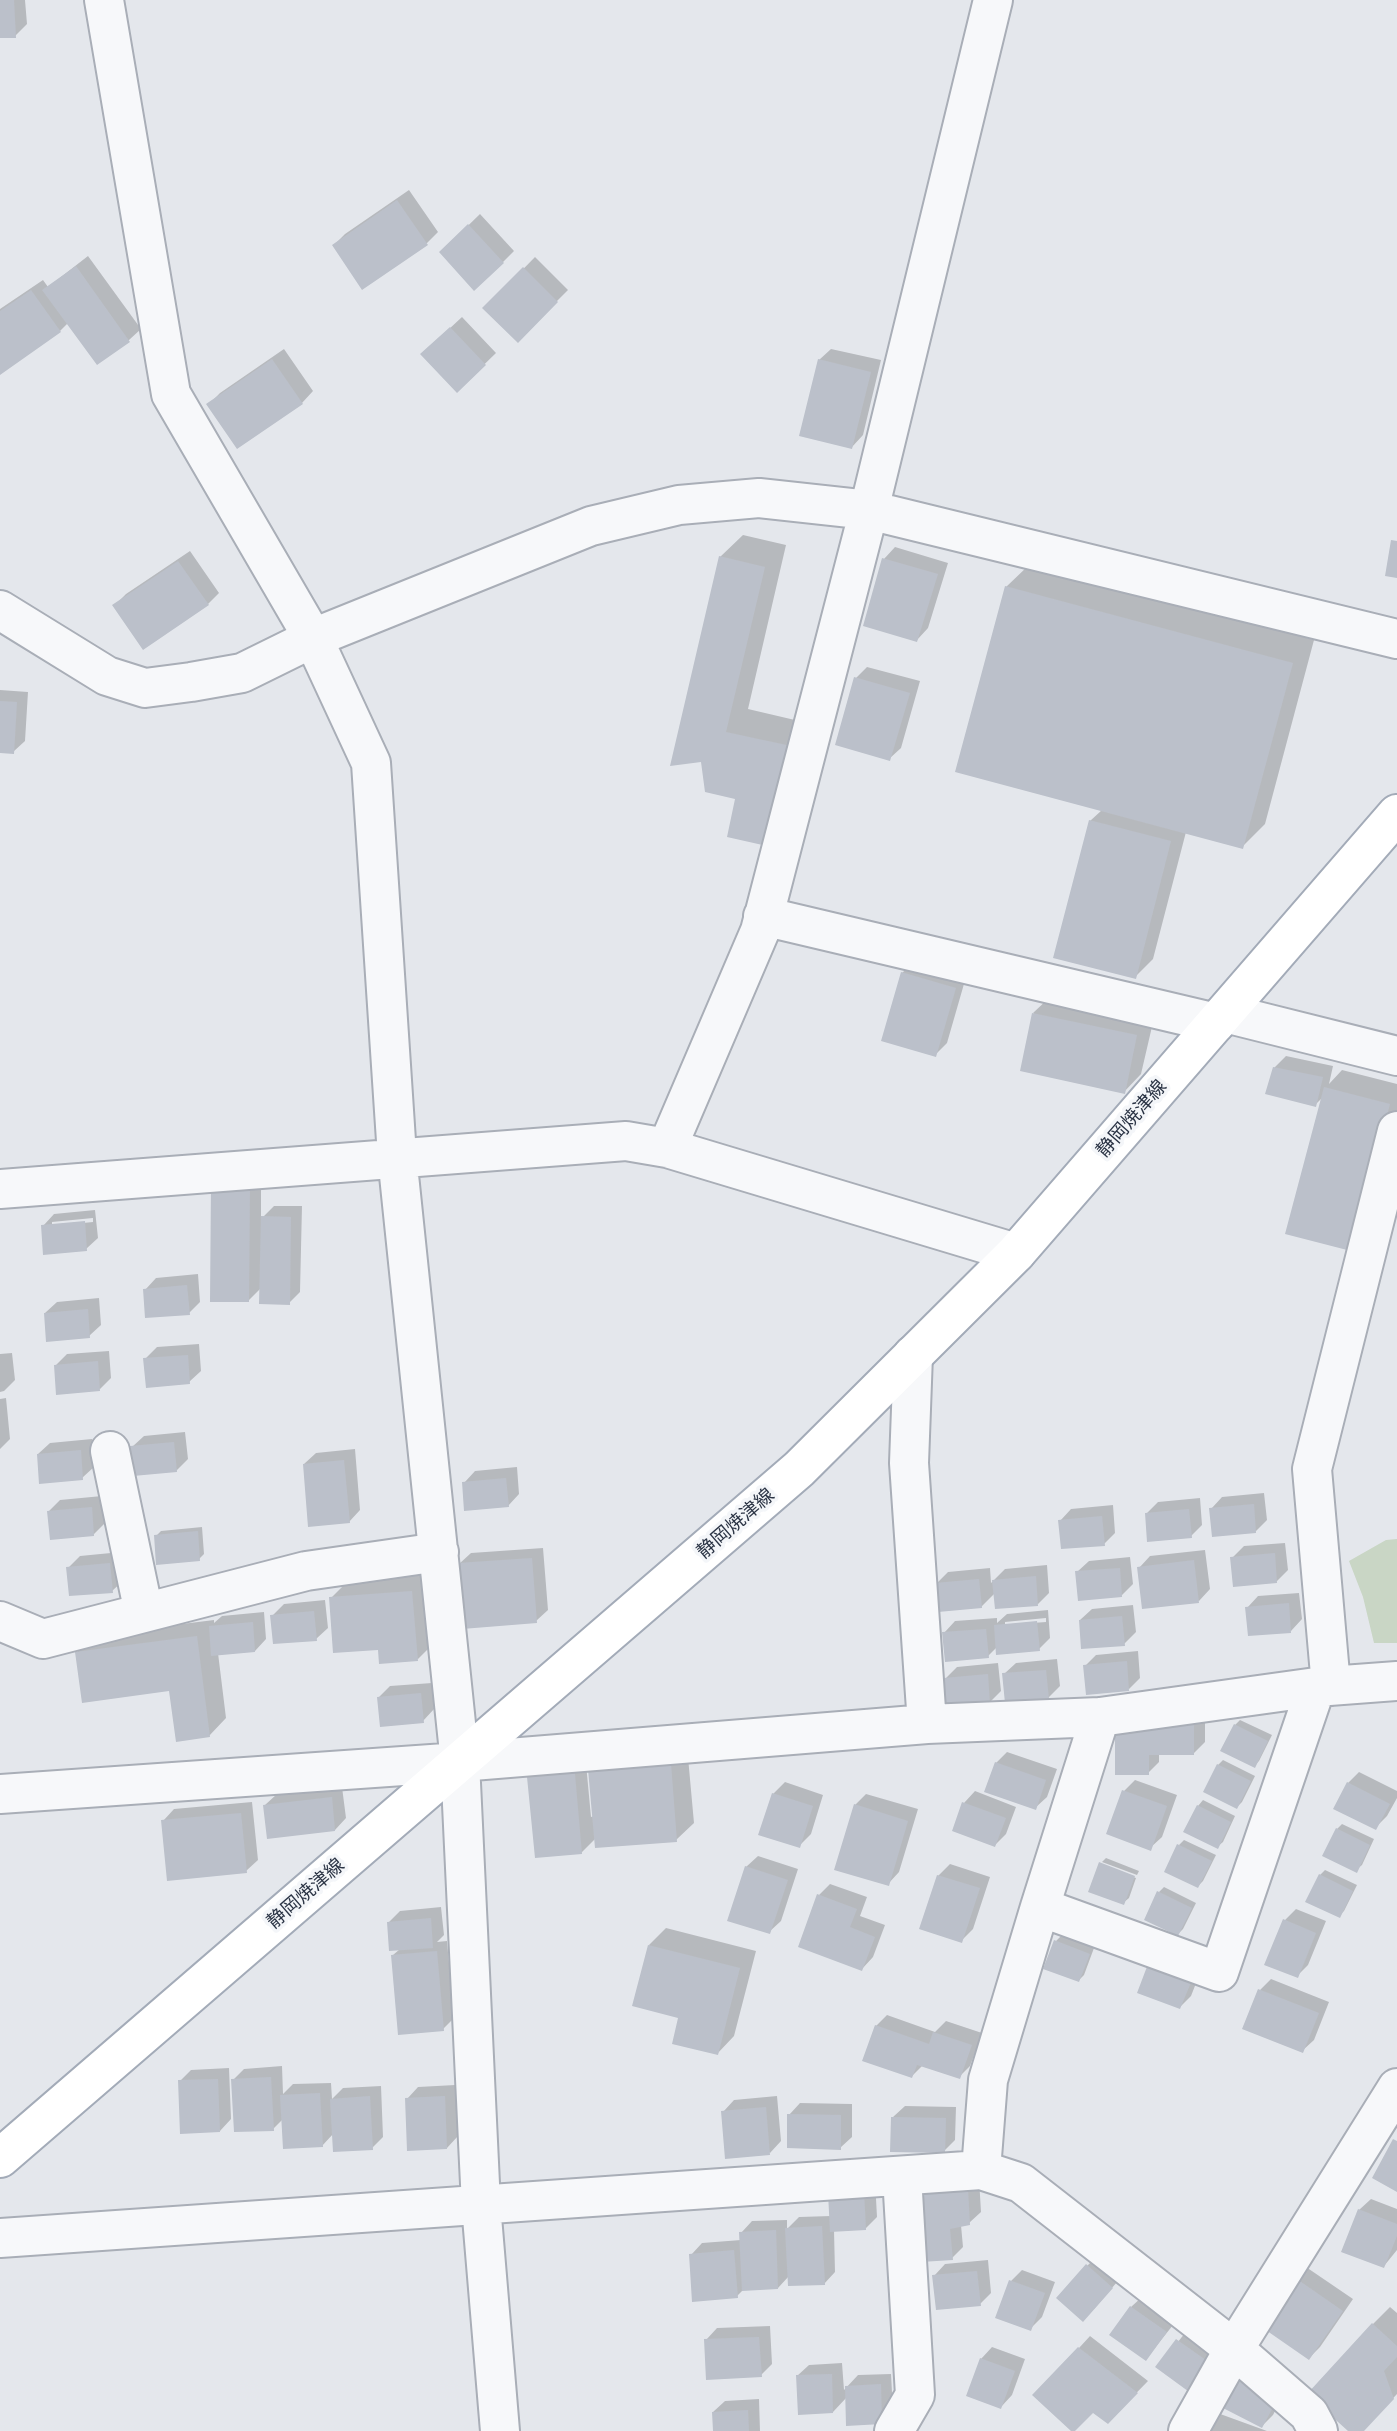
<!DOCTYPE html>
<html>
<head>
<meta charset="utf-8">
<style>
  body { margin:0 }
  canvas { display:block; background:#e4e7ec }
</style>
</head>
<body>
<canvas width="1397" height="2431"></canvas>
<script>
const context = document.querySelector('canvas').getContext('2d');
context.lineJoin = 'round';
function paint(path, color) { context.fillStyle = color; context.fill(path, 'evenodd'); }
const shape = rows => new Path2D(rows.map(r => 'M' + r).join(''));
function trace(path, color, width, dash) { context.strokeStyle = color; context.lineWidth = width; context.lineCap = dash ? 'butt' : 'round'; context.setLineDash(dash || []); context.stroke(path); }
function drawText(font, color, halo, rows, align = 'center') {
  context.font = font + ' "Fira Sans Condensed","Noto Sans JP",sans-serif'; context.lineWidth = 7; context.setLineDash([]); context.textBaseline = 'middle'; context.strokeStyle = halo; context.fillStyle = color; for (const [text, x, y, turn = 0] of rows) {
    context.save(); context.translate(x, y); context.rotate((+turn || 0) * Math.PI / 180); context.textAlign = isNaN(turn) ? turn : align; if (halo) context.strokeText(text, 0, 0); context.fillText(text, 0, 0); context.restore();
  }
}
paint(shape([
  [1397,1539,1397,1643,1374,1643,1363,1597,1349,1561,1386,1540]
]), '#c9d6c5');
paint(shape([
  [0,0,25,0,27,24,15,36,0,37],
  [409,190,438,232,427,243,334,245,345,234],
  [480,214,514,251,503,262,441,252],
  [88,256,141,329,129,340,97,363,68,323,60,331,0,371,0,309,43,280,48,287],
  [535,257,568,290,518,340,485,308],
  [462,317,496,353,457,391,434,343],
  [284,349,313,391,302,403,209,404,220,393],
  [831,349,881,360,863,435,852,447,819,360],
  [743,535,786,545,748,709,812,724,738,798,707,790,720,557],
  [895,547,948,563,928,628,917,640,884,559],
  [190,551,219,593,208,604,114,606,126,594],
  [1029,565,1314,640,1265,824,1242,847,1186,832,1153,959,1135,977,1090,821,1102,810,1006,587],
  [867,667,920,681,901,748,889,759,856,678],
  [0,690,28,692,25,741,13,752,0,751],
  [914,962,966,977,947,1043,935,1055,902,973],
  [1051,996,1154,1018,1141,1074,1124,1092,1033,1013],
  [1286,1056,1333,1066,1329,1084,1342,1070,1397,1084,1397,1122,1323,1097,1315,1105,1274,1068],
  [261,1171,261,1219,274,1206,302,1206,300,1292,289,1303,261,1288,249,1300,212,1182],
  [95,1210,98,1238,86,1249,43,1226,54,1214],
  [93,1218,93,1222,52,1226,52,1222],
  [198,1274,200,1302,189,1313,145,1290,156,1278],
  [99,1298,101,1325,89,1336,45,1313,57,1302],
  [199,1344,201,1371,189,1382,145,1359,157,1347],
  [109,1351,111,1378,100,1389,56,1365,67,1354],
  [12,1353,15,1380,4,1391,0,1392,0,1354],
  [6,1398,10,1439,0,1449,0,1399],
  [185,1432,188,1459,176,1471,132,1447,144,1436],
  [92,1439,94,1467,82,1478,38,1454,50,1443],
  [355,1449,360,1510,349,1522,304,1464,316,1453],
  [517,1467,519,1494,508,1506,464,1483,475,1471],
  [1264,1493,1267,1520,1255,1532,1211,1509,1222,1497],
  [102,1496,105,1523,93,1535,49,1511,60,1500],
  [1200,1498,1202,1525,1191,1536,1147,1513,1158,1502],
  [1113,1505,1115,1533,1104,1544,1060,1521,1071,1509],
  [202,1527,204,1554,199,1559,156,1536,161,1531],
  [1285,1543,1288,1570,1276,1582,1232,1558,1244,1546],
  [543,1548,548,1610,536,1621,459,1564,471,1553],
  [1205,1550,1210,1589,1199,1601,1139,1568,1150,1556],
  [121,1552,124,1580,112,1591,68,1568,80,1556],
  [1130,1557,1133,1584,1121,1596,1077,1572,1089,1561],
  [1047,1565,1049,1593,1038,1604,995,1593,981,1607,937,1583,948,1572,990,1568,991,1583,1005,1569],
  [429,1574,435,1642,418,1659,379,1648,331,1598,348,1581],
  [1299,1593,1302,1619,1291,1631,1247,1608,1258,1596],
  [325,1600,328,1628,316,1639,272,1616,284,1604],
  [1133,1605,1136,1632,1124,1644,1080,1620,1092,1609],
  [1048,1610,1050,1638,1039,1649,997,1647,988,1656,944,1633,955,1621,997,1618,997,1623,1007,1614],
  [1046,1618,1046,1622,1005,1625,1005,1622],
  [264,1612,266,1639,255,1651,218,1653,226,1718,209,1736,171,1689,77,1652,94,1635,214,1620,214,1623,222,1616],
  [1138,1651,1140,1678,1129,1689,1085,1666,1096,1655],
  [1057,1659,1060,1686,1048,1698,1004,1674,1016,1663],
  [998,1663,1001,1691,989,1703,943,1681,957,1667],
  [432,1683,434,1709,423,1721,379,1697,390,1686],
  [1205,1707,1205,1742,1193,1754,1159,1754,1159,1762,1148,1773,1117,1773],
  [1240,1720,1272,1735,1259,1761,1254,1766,1235,1725],
  [686,1735,694,1823,676,1840,596,1838,581,1853,528,1768,585,1753,591,1817,594,1816],
  [1007,1752,1057,1769,1047,1797,1035,1808,996,1763],
  [1223,1760,1255,1776,1242,1802,1237,1807,1218,1765],
  [1359,1772,1397,1791,1397,1798,1387,1816,1376,1827,1348,1783],
  [1135,1780,1177,1795,1162,1837,1150,1848,1124,1791],
  [785,1782,823,1795,811,1834,799,1846,773,1794],
  [342,1787,346,1818,335,1830,265,1805,277,1794],
  [975,1791,1016,1807,1006,1834,995,1845,964,1803],
  [866,1794,918,1809,899,1872,888,1884,855,1805],
  [1203,1800,1235,1816,1223,1842,1217,1847,1198,1806],
  [252,1802,258,1860,246,1871,163,1821,174,1809],
  [1342,1824,1374,1839,1362,1865,1356,1870,1337,1829],
  [1184,1840,1216,1855,1203,1881,1198,1886,1179,1845],
  [758,1856,798,1869,781,1921,769,1932,746,1867],
  [1106,1858,1139,1871,1137,1875,1102,1862],
  [950,1864,990,1877,973,1929,961,1941,938,1876],
  [1101,1865,1136,1878,1129,1898,1123,1903],
  [1325,1870,1357,1885,1344,1911,1339,1916,1320,1875],
  [830,1884,867,1897,860,1916,885,1925,873,1957,862,1969,819,1895],
  [1164,1887,1196,1903,1183,1929,1178,1934,1159,1892],
  [441,1907,444,1935,437,1942,447,1941,454,2018,443,2029,393,1955,400,1949,388,1923,400,1911],
  [1296,1909,1326,1921,1308,1965,1297,1976,1285,1920],
  [666,1928,756,1951,734,2036,717,2054,681,2017,649,1945],
  [1061,1936,1094,1948,1084,1975,1079,1980,1056,1941],
  [1202,1968,1191,1996,1180,2007,1139,1992],
  [1271,1979,1329,2002,1314,2040,1302,2051,1260,1990],
  [887,2015,935,2032,946,2021,982,2033,970,2066,959,2077,923,2065,912,2076,876,2026],
  [282,2066,283,2094,293,2084,331,2083,332,2099,343,2088,381,2086,383,2137,372,2148,333,2134,322,2146,283,2119,273,2129,233,2080,244,2069],
  [229,2068,231,2119,220,2131,180,2081,191,2070],
  [455,2085,458,2136,447,2148,407,2099,418,2087],
  [777,2096,781,2141,770,2153,723,2112,734,2100],
  [800,2103,852,2104,852,2137,840,2148,789,2115],
  [905,2106,956,2107,955,2140,944,2151,893,2117],
  [979,2178,981,2212,969,2223,961,2225,963,2247,952,2258,919,2191],
  [875,2180,877,2217,865,2229,834,2230,835,2272,824,2284,789,2276,778,2288,744,2289,737,2296,691,2255,702,2243,741,2240,741,2233,752,2221,787,2220,787,2229,799,2217,831,2216],
  [1371,2199,1397,2209,1397,2250,1384,2266,1359,2210],
  [1099,2254,1123,2275,1094,2309,1087,2266],
  [988,2260,991,2293,980,2304,934,2276,945,2264],
  [1306,2267,1353,2299,1320,2347,1309,2358,1262,2326],
  [1022,2270,1055,2282,1042,2317,1030,2329,1011,2281],
  [1143,2296,1177,2320,1146,2359,1131,2307],
  [1390,2307,1397,2313,1397,2394,1362,2431,1351,2431,1373,2324],
  [770,2326,772,2364,761,2375,706,2340,717,2328],
  [1189,2328,1223,2353,1192,2391,1158,2367],
  [1090,2336,1148,2381,1108,2422,1093,2411,1079,2348],
  [992,2347,1025,2359,1012,2395,1001,2407,981,2359],
  [842,2363,844,2390,858,2375,891,2374,893,2411,882,2422,847,2397,833,2412,797,2376,809,2365],
  [1290,2382,1273,2415,1262,2426,1225,2407],
  [759,2399,760,2431,714,2431,713,2412,725,2401],
  [1212,2411,1267,2431,1198,2431]
]), '#0003');
paint(shape([
  [0,0,14,0,16,38,0,38],
  [397,200,428,245,362,290,332,245],
  [468,224,504,263,474,291,439,252],
  [76,266,130,342,97,365,42,290],
  [523,267,558,302,518,343,482,308],
  [31,290,61,332,0,375,0,311],
  [450,327,486,365,457,393,420,354],
  [272,359,303,404,237,449,206,404],
  [818,359,871,372,852,449,799,436],
  [1391,540,1397,541,1397,578,1385,576],
  [719,556,765,567,726,732,791,746,767,846,727,837,735,799,705,792,701,762,670,766],
  [882,558,938,574,917,642,863,626],
  [178,561,209,605,143,650,112,605],
  [1005,586,1293,663,1243,849,955,772],
  [854,677,910,693,890,761,835,745],
  [0,701,17,702,14,754,0,753],
  [1089,820,1171,841,1136,979,1053,958],
  [901,972,956,988,936,1057,881,1041],
  [1032,1013,1137,1035,1125,1094,1020,1071],
  [1273,1067,1323,1077,1316,1107,1265,1094],
  [1324,1087,1390,1104,1351,1251,1285,1234],
  [211,1181,250,1182,249,1302,210,1302],
  [261,1216,291,1217,290,1305,259,1304],
  [85,1221,87,1251,43,1255,41,1225],
  [187,1285,190,1315,145,1318,143,1289],
  [88,1309,90,1338,46,1342,44,1313],
  [188,1355,190,1384,146,1388,143,1358],
  [98,1361,100,1391,56,1395,54,1365],
  [174,1442,177,1472,133,1476,130,1446],
  [81,1450,83,1480,39,1484,37,1454],
  [344,1460,350,1523,308,1527,303,1464],
  [506,1478,509,1507,464,1511,462,1482],
  [1254,1504,1256,1533,1212,1537,1209,1508],
  [92,1507,94,1536,50,1540,47,1511],
  [1189,1509,1192,1538,1147,1542,1145,1513],
  [1102,1516,1105,1546,1061,1549,1058,1520],
  [198,1531,200,1561,156,1565,154,1535],
  [1275,1553,1277,1583,1233,1587,1230,1557],
  [532,1558,537,1623,462,1629,458,1563],
  [1194,1560,1199,1603,1142,1609,1137,1567],
  [110,1563,113,1593,69,1596,66,1567],
  [1120,1568,1122,1597,1078,1601,1075,1571],
  [1036,1576,1038,1606,995,1609,992,1580],
  [979,1579,982,1608,938,1612,935,1583],
  [412,1591,418,1661,379,1664,378,1650,333,1653,329,1597],
  [1289,1603,1291,1633,1248,1636,1245,1607],
  [314,1611,317,1641,273,1644,270,1615],
  [1122,1616,1125,1646,1081,1649,1079,1620],
  [1037,1621,1040,1651,996,1655,994,1625],
  [253,1622,255,1652,211,1656,209,1626],
  [986,1629,989,1658,945,1662,942,1632],
  [197,1636,210,1737,176,1742,169,1691,82,1703,75,1652],
  [1127,1661,1129,1691,1086,1695,1083,1665],
  [1046,1670,1049,1699,1005,1703,1002,1673],
  [988,1674,990,1704,943,1710,941,1680,944,1678],
  [421,1693,424,1723,380,1727,377,1697],
  [1115,1718,1194,1718,1194,1755,1149,1755,1149,1775,1115,1775],
  [1234,1724,1268,1741,1255,1768,1220,1751],
  [670,1751,677,1842,595,1848,587,1758],
  [995,1762,1046,1780,1036,1810,984,1792],
  [574,1763,582,1854,535,1858,526,1767],
  [1217,1764,1251,1781,1237,1809,1203,1792],
  [1347,1782,1390,1804,1376,1830,1333,1809],
  [1122,1790,1167,1806,1151,1851,1106,1834],
  [772,1793,813,1806,800,1848,758,1835],
  [332,1797,335,1831,267,1839,263,1805],
  [962,1802,1006,1818,995,1847,952,1831],
  [854,1804,908,1821,889,1886,834,1870],
  [1197,1805,1231,1822,1218,1849,1183,1832],
  [241,1813,247,1873,167,1881,161,1820],
  [1336,1828,1370,1845,1357,1873,1322,1856],
  [1177,1844,1212,1861,1198,1888,1164,1872],
  [1099,1862,1135,1876,1124,1905,1088,1892],
  [745,1866,788,1880,770,1934,727,1921],
  [1319,1874,1353,1891,1340,1918,1305,1902],
  [937,1875,980,1888,962,1943,919,1929],
  [1157,1891,1192,1908,1178,1936,1144,1920],
  [817,1894,857,1909,850,1927,875,1937,862,1971,798,1947],
  [431,1918,433,1948,389,1951,387,1922],
  [1283,1919,1316,1933,1298,1978,1264,1965],
  [1054,1940,1090,1954,1079,1982,1043,1969],
  [648,1945,740,1968,718,2055,672,2044,678,2018,632,2006],
  [437,1951,444,2031,398,2035,391,1955],
  [1148,1964,1192,1980,1180,2009,1137,1993],
  [1258,1989,1319,2013,1303,2053,1242,2029],
  [875,2025,929,2044,933,2032,972,2045,960,2079,917,2065,912,2078,862,2061],
  [271,2077,274,2131,234,2132,231,2079],
  [218,2079,220,2132,180,2134,178,2080],
  [320,2093,323,2147,283,2149,280,2095],
  [370,2096,373,2150,333,2152,330,2099],
  [445,2096,447,2149,407,2151,405,2098],
  [766,2107,770,2155,725,2159,721,2111],
  [787,2114,841,2115,841,2150,787,2148],
  [891,2117,946,2118,945,2153,890,2152],
  [1393,2139,1397,2141,1397,2192,1372,2178],
  [968,2189,970,2225,950,2229,953,2260,921,2262,917,2190],
  [864,2191,866,2230,830,2232,828,2193],
  [1358,2209,1397,2224,1397,2236,1384,2268,1341,2252],
  [822,2226,825,2285,788,2286,785,2228],
  [776,2230,778,2289,742,2291,739,2232],
  [734,2250,738,2298,692,2302,689,2254],
  [1086,2264,1113,2288,1083,2322,1056,2298],
  [977,2271,981,2306,936,2310,932,2275],
  [1294,2277,1343,2311,1309,2360,1260,2326],
  [1009,2280,1045,2293,1031,2331,995,2318],
  [1130,2306,1167,2332,1146,2361,1109,2335],
  [1372,2323,1397,2346,1397,2357,1384,2371,1394,2399,1364,2431,1348,2431,1307,2394],
  [759,2337,762,2377,706,2380,704,2339],
  [1176,2339,1213,2365,1192,2394,1155,2367],
  [1078,2347,1138,2393,1108,2424,1093,2413,1075,2431,1071,2431,1032,2395],
  [980,2358,1015,2371,1001,2409,966,2396],
  [832,2374,833,2413,798,2415,796,2375],
  [1241,2374,1280,2394,1262,2428,1223,2408],
  [881,2384,882,2424,846,2426,845,2386],
  [748,2410,749,2431,713,2431,712,2412]
]), '#bbc0ca');
const minor = shape([
  [104,0,171,394,313,638,371,763,397,1156,460,1762,481,2205,500,2431],
  [0,610,107,676,145,688,191,682,242,673,313,638,591,526,679,505,759,498,869,510,1397,639],
  [763,916,1216,1023],
  [1225,1013,1397,1056],
  [667,1148,760,931,869,510,993,0],
  [0,1189,626,1141,667,1148,1016,1253],
  [913,1355,909,1463,927,1724],
  [110,1451,144,1613],
  [0,1621,43,1639,306,1571,439,1552],
  [1331,1686,1312,1469,1397,1131],
  [0,1794,460,1762,927,1724,1100,1717,1316,1687,1397,1681],
  [1040,1907,1219,1972,1316,1687],
  [981,2170,988,2080,1040,1907,1100,1717],
  [0,2238,981,2170,1021,2183,1234,2349,1309,2414,1318,2431],
  [894,2431,915,2395,902,2176],
  [1188,2431,1234,2349,1397,2088]
]);
const major = shape([
  [0,2158,799,1469,1016,1253,1397,814]
]);
trace(minor, '#a9aeb7', 42);
trace(major, '#a3abb8', 42);
trace(minor, '#f7f8fa', 38);
trace(major, '#fff', 38);
drawText('19px', '#2b3445', '#f4f6f9', [
  ["静岡焼津線",1132,1119,-49],
  ["静岡焼津線",736,1524,-41],
  ["静岡焼津線",306,1894,-41]
]);
</script>
</body>
</html>
